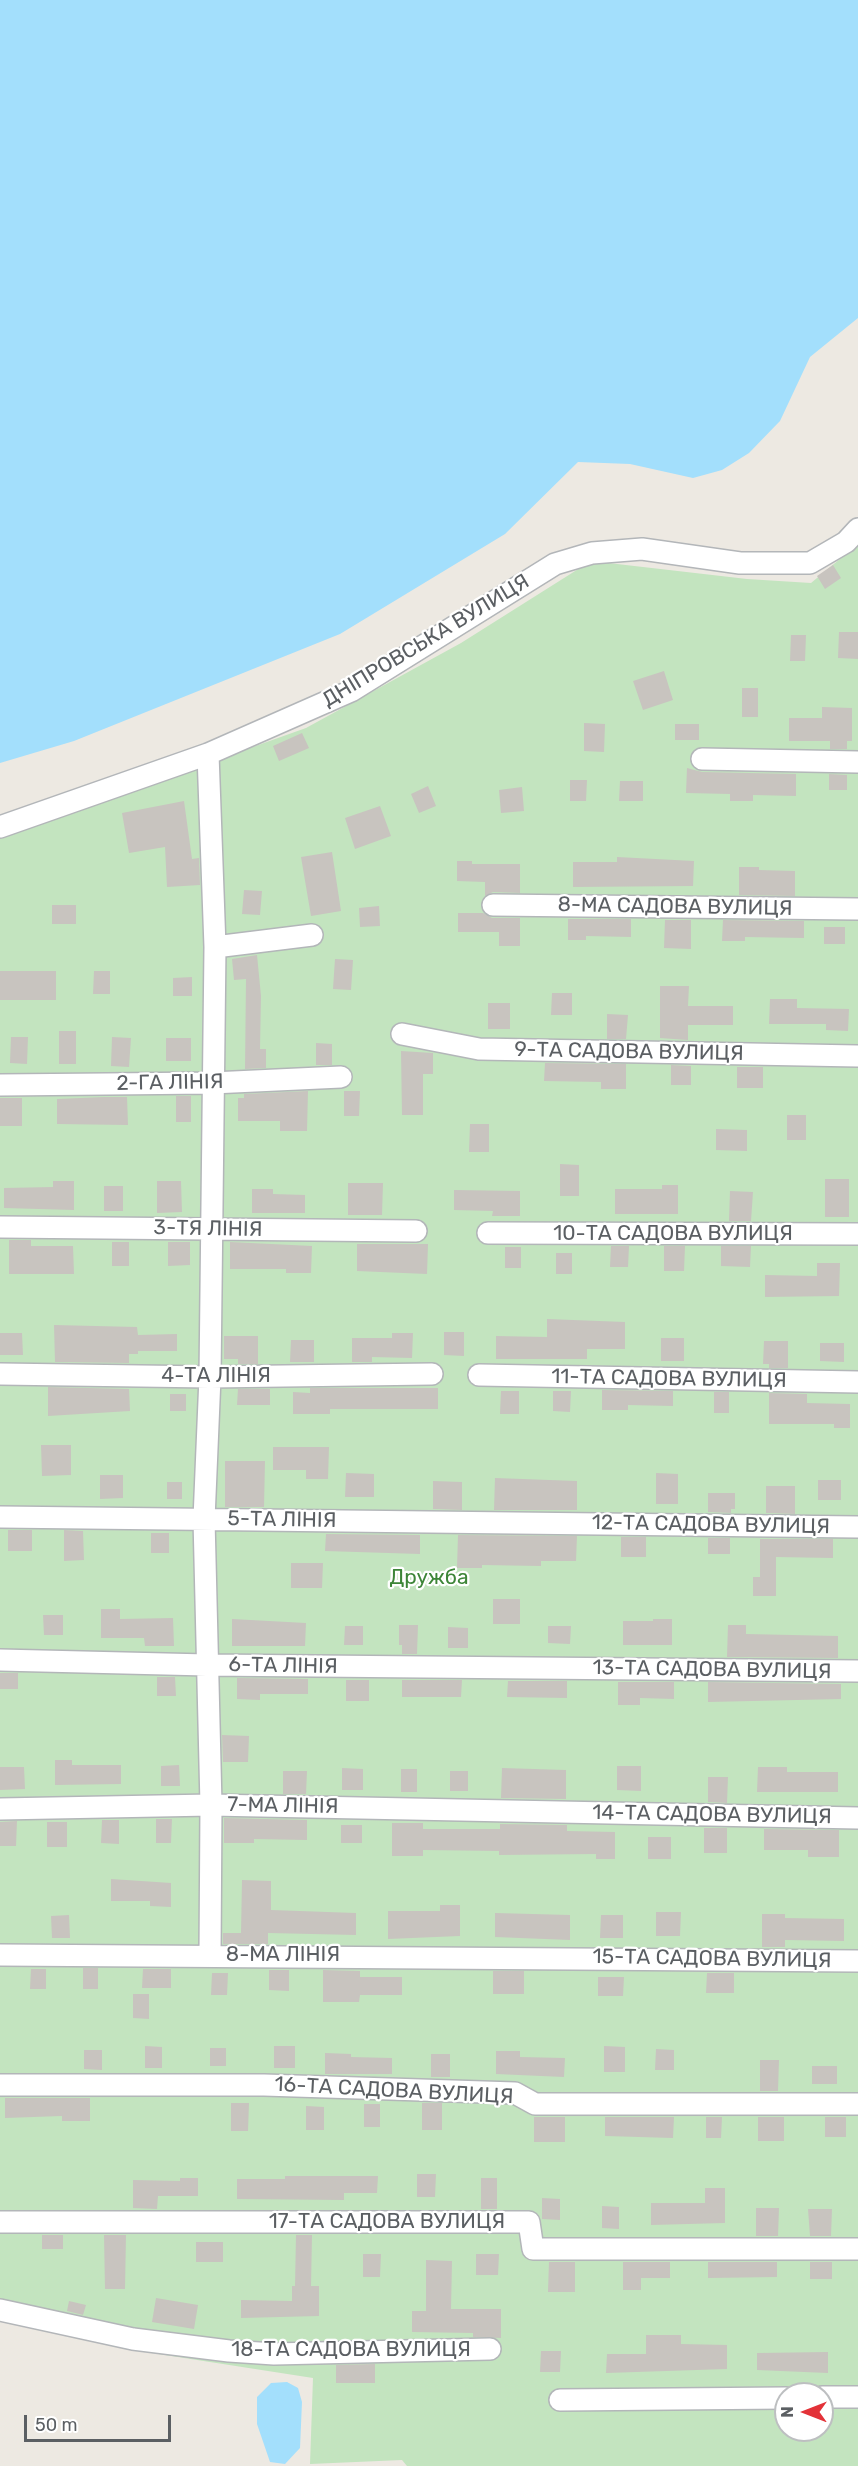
<!DOCTYPE html>
<html>
<head>
<meta charset="utf-8">
<style>
  body { margin:0 }
  #map { position:relative; width:858px; height:2466px; overflow:hidden; background:#ede9e2; font-family:Rubik,sans-serif }
  canvas { display:block }
  .north { position:absolute; left:774px; top:2382px; width:60px; height:60px; box-sizing:border-box; background:#fff; border:2px solid #bdbfc1; border-radius:50%; rotate:270deg; font-size:16px; font-weight:700; line-height:24px; text-align:center; color:#5b5f63 }
  .north::after { content:''; display:block; margin:auto; width:21px; height:27px; background:#e33238; clip-path:polygon(50% 0,100% 100%,50% 72%,0 100%) }
  .scale { position:absolute; left:24px; top:2415px; width:147px; height:27px; box-sizing:border-box; border:3px solid #5b5f63; border-top:0; padding-left:8px; font-size:18px; line-height:21px; white-space:nowrap; color:#5b5f63; -webkit-text-stroke:4px #fff; paint-order:stroke }
</style>
</head>
<body>
<div id="map">
<canvas width="858" height="2466"></canvas>
<div class="north">N</div>
<div class="scale">50 m</div>
</div>
<script>
const context = document.querySelector('canvas').getContext('2d');
context.lineJoin = 'round';
function paint(path, color) { context.fillStyle = color; context.fill(path, 'evenodd'); }
const shape = rows => new Path2D(rows.map(r => 'M' + r).join(''));
function trace(path, color, width, dash) { context.strokeStyle = color; context.lineWidth = width; context.lineCap = dash ? 'butt' : 'round'; context.setLineDash(dash || []); context.stroke(path); }
function drawText(font, color, halo, rows, align = 'center') {
  context.font = font + ' Rubik,sans-serif'; context.lineWidth = 4.5; context.setLineDash([]); context.textBaseline = 'middle'; context.strokeStyle = halo; context.fillStyle = color; for (const [text, x, y, turn = 0] of rows) {
    context.save(); context.translate(x, y); context.rotate((+turn || 0) * Math.PI / 180); context.textAlign = isNaN(turn) ? turn : align; if (halo) context.strokeText(text, 0, 0); context.fillText(text, 0, 0); context.restore();
  }
}
paint(shape([
  [858,544,858,2466,407,2466,402,2460,310,2464,313,2378,152,2353,0,2318,0,837,306,728,461,643,591,561,747,579,811,583],
  [786,2394,822,2394,822,2430,786,2430]
]), '#c3e4bf');
paint(shape([
  [0,0,858,0,858,318,810,357,780,421,749,453,722,470,693,478,630,464,578,462,505,534,340,634,74,741,0,763],
  [287,2382,298,2388,302,2402,300,2448,285,2464,270,2462,257,2424,257,2397,271,2383]
]), '#a3dffc');
paint(shape([
  [833,565,841,578,825,589,817,576],
  [839,632,858,632,858,659,838,658],
  [791,635,806,635,805,661,790,661],
  [664,671,673,700,643,710,633,681],
  [742,688,758,688,758,717,742,717],
  [822,707,852,708,852,741,847,741,847,749,830,749,830,741,789,741,789,718,822,718],
  [584,723,605,724,604,752,584,751],
  [675,724,699,724,699,740,675,740],
  [302,733,309,748,279,761,273,746],
  [687,768,702,772,796,774,796,796,753,795,753,801,730,801,730,794,686,793],
  [829,774,847,775,847,790,829,790],
  [570,780,587,780,586,801,570,801],
  [620,781,643,781,643,801,619,801],
  [428,786,436,806,419,813,411,794],
  [522,787,524,811,501,813,499,790],
  [184,801,192,859,199,858,200,885,167,887,165,847,129,853,122,813],
  [380,806,391,836,355,849,345,818],
  [332,852,341,911,311,916,301,857],
  [617,857,694,861,693,886,573,887,573,862,617,862],
  [457,861,472,861,472,864,520,864,520,893,493,892,485,896,485,882,457,881],
  [739,867,759,867,759,870,795,871,795,896,739,895],
  [244,890,262,891,260,915,242,914],
  [52,905,76,905,76,924,52,924],
  [379,906,380,926,360,927,359,908],
  [458,913,483,913,492,918,520,918,520,946,499,946,499,932,458,932],
  [568,919,631,919,631,937,586,936,586,940,568,940],
  [665,920,691,920,691,949,664,948],
  [723,920,804,921,804,938,745,937,745,941,722,941],
  [824,927,845,927,845,944,824,944],
  [257,955,261,996,260,1049,266,1049,266,1068,245,1069,246,979,234,980,232,959],
  [335,959,353,960,351,990,333,989],
  [0,971,56,971,56,1000,0,1000],
  [94,971,110,971,110,994,93,994],
  [192,977,192,996,173,996,173,978],
  [660,986,689,986,688,1006,733,1006,733,1025,688,1025,688,1040,660,1038],
  [552,993,572,993,572,1015,551,1015],
  [770,999,797,999,797,1008,849,1009,848,1031,826,1030,826,1024,769,1024],
  [488,1003,510,1003,510,1029,488,1029],
  [607,1014,628,1015,626,1039,607,1039],
  [59,1031,76,1031,76,1064,59,1064],
  [11,1037,28,1037,27,1064,10,1063],
  [112,1037,131,1038,129,1067,111,1066],
  [166,1038,191,1038,191,1061,166,1061],
  [316,1043,332,1044,332,1065,316,1065],
  [401,1051,433,1053,433,1074,423,1074,423,1115,402,1115],
  [545,1063,626,1064,626,1089,601,1089,601,1082,544,1081],
  [671,1065,691,1066,691,1085,671,1085],
  [737,1067,763,1067,763,1088,737,1088],
  [308,1091,307,1131,280,1131,280,1121,238,1121,238,1098,244,1098,244,1094],
  [344,1091,360,1091,359,1116,344,1116],
  [176,1096,191,1096,191,1122,176,1122],
  [104,1097,127,1097,128,1125,57,1124,57,1099],
  [0,1098,22,1098,22,1126,0,1126],
  [787,1115,806,1115,806,1140,787,1140],
  [470,1124,489,1124,489,1152,469,1152],
  [716,1129,747,1130,747,1151,716,1150],
  [560,1164,579,1165,579,1196,560,1196],
  [825,1179,849,1179,849,1217,825,1217],
  [53,1181,74,1181,74,1210,4,1208,4,1188,53,1187],
  [157,1181,181,1181,182,1212,157,1213],
  [348,1183,383,1183,382,1215,348,1215],
  [662,1185,678,1185,678,1214,615,1214,615,1189,662,1189],
  [104,1186,123,1186,123,1211,104,1211],
  [252,1189,273,1189,273,1194,305,1195,305,1213,252,1213],
  [454,1190,520,1191,520,1216,492,1216,493,1211,454,1210],
  [730,1191,753,1192,751,1221,729,1221],
  [9,1240,31,1240,31,1246,73,1246,74,1274,9,1274],
  [112,1242,129,1242,129,1266,112,1266],
  [168,1242,190,1242,190,1265,168,1266],
  [230,1242,312,1246,311,1273,286,1273,286,1269,230,1269],
  [357,1244,428,1244,427,1274,357,1271],
  [611,1246,629,1246,628,1267,610,1267],
  [664,1246,685,1246,684,1271,664,1271],
  [721,1246,751,1246,750,1267,721,1266],
  [505,1247,521,1247,521,1268,505,1268],
  [556,1253,572,1253,572,1274,556,1274],
  [817,1263,840,1263,839,1296,765,1297,765,1275,817,1276],
  [547,1319,625,1322,625,1349,587,1349,587,1359,496,1359,496,1336,547,1337],
  [54,1325,137,1327,138,1335,177,1334,177,1351,138,1351,138,1354,129,1354,129,1363,55,1362],
  [444,1332,464,1332,464,1356,444,1355],
  [0,1333,22,1333,23,1355,0,1355],
  [392,1333,413,1333,412,1358,372,1357,372,1362,352,1362,352,1338,392,1338],
  [224,1336,258,1336,258,1364,238,1364,238,1359,224,1359],
  [661,1338,684,1338,684,1361,661,1361],
  [291,1340,314,1340,314,1362,290,1362],
  [764,1341,788,1341,788,1368,769,1368,769,1364,763,1364],
  [820,1343,844,1343,844,1362,820,1361],
  [48,1387,129,1389,130,1411,48,1416],
  [310,1388,438,1388,438,1409,330,1409,330,1414,293,1414,293,1392,310,1393],
  [238,1389,270,1389,270,1405,237,1405],
  [602,1390,673,1391,673,1406,628,1405,628,1410,602,1410],
  [501,1391,519,1391,519,1414,500,1414],
  [553,1391,571,1391,570,1412,553,1411],
  [714,1392,729,1392,729,1413,714,1413],
  [769,1393,807,1394,807,1403,850,1404,850,1428,834,1428,834,1424,769,1424],
  [170,1394,186,1394,186,1411,170,1411],
  [41,1445,71,1445,71,1475,42,1476],
  [273,1447,329,1447,328,1479,306,1479,306,1470,273,1470],
  [225,1461,265,1461,264,1507,225,1507],
  [346,1473,374,1474,374,1497,345,1497],
  [656,1473,678,1474,678,1504,656,1504],
  [100,1475,123,1475,123,1498,100,1499],
  [495,1478,577,1481,577,1510,494,1510],
  [818,1480,841,1480,841,1500,818,1500],
  [433,1481,462,1482,462,1510,433,1509],
  [167,1482,182,1482,182,1499,167,1499],
  [766,1486,795,1486,795,1514,766,1513],
  [708,1493,735,1493,735,1509,731,1509,731,1513,708,1512],
  [8,1530,32,1530,32,1551,8,1551],
  [64,1530,83,1531,84,1560,64,1561],
  [151,1533,169,1533,169,1553,151,1553],
  [326,1534,420,1535,420,1554,325,1551],
  [458,1535,577,1536,576,1561,541,1561,541,1566,482,1565,482,1568,457,1568],
  [621,1537,646,1537,646,1557,621,1557],
  [708,1538,730,1538,730,1554,708,1554],
  [760,1539,833,1539,833,1558,776,1557,776,1596,753,1596,753,1577,760,1577],
  [291,1563,323,1563,322,1588,291,1588],
  [493,1599,520,1599,520,1624,493,1624],
  [101,1609,120,1609,120,1619,173,1618,174,1646,145,1646,144,1638,101,1638],
  [43,1615,63,1615,63,1635,44,1635],
  [232,1619,306,1623,305,1646,232,1646],
  [653,1619,672,1619,672,1645,623,1645,623,1621,653,1621],
  [399,1625,418,1625,417,1654,402,1654,402,1645,399,1645],
  [728,1625,746,1625,746,1634,838,1636,838,1658,727,1657],
  [345,1626,363,1626,363,1645,344,1645],
  [548,1626,571,1626,570,1644,548,1643],
  [448,1627,468,1628,468,1648,448,1648],
  [0,1673,18,1673,18,1689,0,1689],
  [157,1677,175,1677,176,1696,157,1696],
  [237,1678,308,1679,308,1694,260,1694,260,1700,237,1699],
  [346,1680,369,1680,369,1701,346,1701],
  [402,1680,462,1680,461,1697,402,1697],
  [508,1681,567,1681,567,1698,507,1697],
  [618,1682,674,1682,674,1699,640,1698,640,1705,618,1705],
  [708,1682,841,1684,841,1699,708,1702],
  [222,1735,249,1736,248,1762,223,1762],
  [55,1760,72,1760,72,1765,121,1765,121,1784,55,1785],
  [179,1765,180,1786,161,1786,161,1766],
  [617,1766,641,1766,641,1791,617,1790],
  [0,1767,24,1767,25,1789,0,1790],
  [758,1767,787,1767,787,1772,838,1772,838,1792,757,1792],
  [342,1768,363,1769,363,1790,342,1790],
  [502,1768,566,1770,566,1799,501,1798],
  [401,1769,417,1769,417,1792,401,1792],
  [283,1771,307,1771,306,1794,283,1794],
  [450,1771,468,1771,468,1791,450,1791],
  [708,1777,728,1777,727,1803,708,1802],
  [224,1818,307,1820,307,1840,254,1839,254,1843,224,1843],
  [156,1819,172,1819,171,1843,156,1843],
  [102,1820,119,1820,119,1844,101,1843],
  [17,1821,16,1846,0,1846,0,1822],
  [47,1822,67,1822,67,1847,47,1847],
  [392,1823,423,1823,423,1829,500,1829,500,1824,567,1825,567,1831,615,1832,615,1859,596,1859,596,1854,499,1855,499,1851,423,1850,423,1856,392,1856],
  [341,1825,362,1825,362,1843,341,1843],
  [704,1828,727,1828,727,1853,704,1853],
  [764,1829,839,1830,839,1857,808,1857,808,1850,764,1850],
  [648,1837,671,1837,671,1859,648,1859],
  [111,1879,171,1883,171,1907,150,1906,150,1901,111,1901],
  [242,1880,271,1881,271,1910,356,1913,356,1935,268,1933,268,1944,223,1944,223,1933,241,1933],
  [440,1905,460,1905,460,1936,388,1939,388,1911,440,1911],
  [656,1912,681,1912,680,1936,656,1936],
  [495,1913,570,1915,570,1940,495,1937],
  [762,1914,785,1914,785,1918,844,1919,844,1941,785,1940,785,1947,762,1947],
  [69,1915,70,1938,52,1938,51,1916],
  [601,1915,623,1915,623,1938,600,1938],
  [83,1968,98,1968,98,1989,83,1989],
  [31,1969,46,1969,46,1989,30,1989],
  [143,1969,171,1969,171,1988,142,1988],
  [269,1970,289,1970,289,1991,269,1990],
  [323,1970,360,1971,360,1977,402,1977,402,1995,360,1995,359,2002,323,2002],
  [493,1971,524,1971,524,1994,493,1994],
  [212,1973,228,1973,227,1995,211,1995],
  [707,1973,734,1973,734,1993,706,1993],
  [598,1977,624,1977,623,1996,598,1996],
  [133,1994,149,1994,149,2019,133,2018],
  [145,2046,162,2047,162,2068,145,2068],
  [274,2046,295,2046,295,2068,274,2068],
  [604,2046,625,2047,625,2072,604,2072],
  [210,2048,226,2048,226,2066,210,2066],
  [656,2049,674,2050,674,2070,655,2070],
  [84,2050,102,2050,102,2070,84,2069],
  [496,2051,520,2051,520,2057,565,2058,564,2077,496,2074],
  [325,2053,351,2054,351,2057,392,2058,392,2074,325,2074],
  [431,2054,450,2054,450,2077,431,2077],
  [760,2060,779,2060,778,2091,760,2091],
  [812,2066,837,2066,837,2084,812,2084],
  [5,2098,90,2098,90,2121,62,2121,62,2116,5,2118],
  [231,2103,249,2103,248,2131,231,2131],
  [422,2103,442,2103,442,2130,422,2130],
  [364,2104,380,2104,380,2127,364,2127],
  [306,2106,324,2107,324,2130,306,2130],
  [534,2117,565,2117,565,2142,534,2142],
  [605,2117,674,2117,673,2138,605,2136],
  [706,2117,722,2117,721,2138,706,2138],
  [758,2117,784,2117,784,2141,758,2141],
  [825,2117,846,2117,846,2137,825,2137],
  [417,2174,436,2174,435,2197,417,2197],
  [285,2176,378,2176,377,2193,344,2193,344,2200,237,2199,237,2179,285,2179],
  [180,2178,198,2178,198,2196,158,2196,157,2209,133,2208,133,2180,180,2181],
  [481,2178,497,2178,497,2209,481,2209],
  [705,2188,725,2188,725,2223,651,2225,651,2203,705,2203],
  [542,2198,560,2199,560,2220,542,2219],
  [602,2206,619,2207,619,2229,602,2228],
  [756,2208,779,2208,778,2236,756,2236],
  [808,2209,832,2209,831,2236,810,2236],
  [42,2235,63,2235,63,2249,42,2249],
  [104,2235,126,2235,125,2289,105,2289],
  [296,2235,312,2235,311,2286,319,2286,319,2316,241,2318,241,2300,292,2301,292,2286,295,2286],
  [196,2242,223,2242,223,2262,196,2262],
  [363,2254,381,2254,380,2277,363,2277],
  [476,2254,499,2254,498,2275,476,2275],
  [426,2260,452,2261,451,2309,501,2309,501,2338,473,2337,473,2333,412,2332,412,2311,426,2311],
  [549,2262,575,2262,575,2292,548,2292],
  [623,2262,670,2262,670,2278,641,2278,641,2290,623,2290],
  [708,2262,777,2262,777,2277,708,2278],
  [810,2262,832,2262,832,2279,810,2279],
  [156,2298,198,2305,194,2329,152,2322],
  [69,2301,86,2305,83,2315,67,2311],
  [646,2335,681,2335,681,2344,727,2345,727,2369,606,2373,607,2354,646,2354],
  [541,2351,561,2351,560,2372,540,2372],
  [828,2352,828,2373,757,2370,757,2353],
  [375,2364,375,2383,336,2383,336,2365]
]), '#c8c4bf');
const minor = shape([
  [208,754,215,947,210,1377,204,1519,211,1805,210,1955],
  [702,759,858,762],
  [0,827,208,754,351,691,555,564,592,553,642,549,740,563,810,563,846,542,858,529],
  [493,905,858,909],
  [215,947,312,935],
  [402,1034,479,1049,858,1056],
  [0,1085,212,1083,341,1077],
  [0,1227,416,1231],
  [488,1233,858,1234],
  [0,1374,210,1377,432,1374],
  [479,1375,858,1382],
  [0,1517,858,1527],
  [0,1660,207,1665,858,1671],
  [0,1809,211,1805,858,1818],
  [0,1955,858,1961],
  [0,2085,264,2085,515,2093,535,2104,858,2104],
  [0,2222,529,2222,533,2249,858,2249],
  [0,2310,133,2339,229,2351,274,2354,490,2349],
  [822,2397,858,2397],
  [560,2400,786,2398]
]);
trace(minor, '#b3b6b9', 24);
trace(minor, '#fff', 21);
drawText('21px', '#5b5f63', '#fff', [
  ["ДНІПРОВСЬКА ВУЛИЦЯ",426,641,-31],
  ["8-МА САДОВА ВУЛИЦЯ",675,907,1],
  ["9-ТА САДОВА ВУЛИЦЯ",629,1052,1],
  ["2-ГА ЛІНІЯ",170,1083,-1],
  ["3-ТЯ ЛІНІЯ",208,1229,1],
  ["10-ТА САДОВА ВУЛИЦЯ",673,1234],
  ["4-ТА ЛІНІЯ",216,1376],
  ["11-ТА САДОВА ВУЛИЦЯ",669,1379,1],
  ["5-ТА ЛІНІЯ",282,1520,1],
  ["12-ТА САДОВА ВУЛИЦЯ",711,1525,1],
  ["6-ТА ЛІНІЯ",283,1666,1],
  ["13-ТА САДОВА ВУЛИЦЯ",712,1670,1],
  ["7-МА ЛІНІЯ",283,1806,1],
  ["14-ТА САДОВА ВУЛИЦЯ",712,1815,1],
  ["8-МА ЛІНІЯ",283,1955],
  ["15-ТА САДОВА ВУЛИЦЯ",712,1959,1],
  ["16-ТА САДОВА ВУЛИЦЯ",394,2091,3],
  ["17-ТА САДОВА ВУЛИЦЯ",387,2222],
  ["18-ТА САДОВА ВУЛИЦЯ",351,2350]
]);
drawText('21px', '#3d8538', '#fff', [
  ["Дружба",429,1578]
]);
</script>
</body>
</html>
